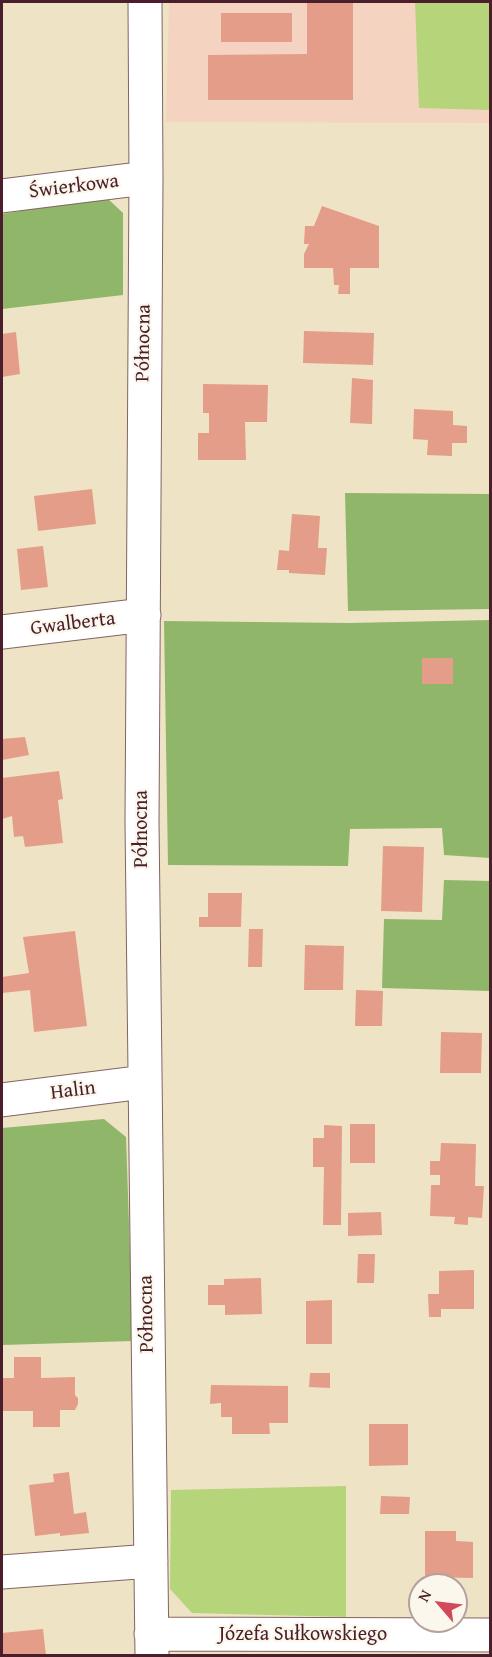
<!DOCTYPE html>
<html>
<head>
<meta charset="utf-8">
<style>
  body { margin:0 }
  #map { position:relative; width:492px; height:1657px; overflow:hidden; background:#eee3c4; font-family:"Gentium Book Plus",serif }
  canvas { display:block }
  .frame { position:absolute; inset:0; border:3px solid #4a1f2b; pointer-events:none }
  .north { position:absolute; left:408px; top:1573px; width:60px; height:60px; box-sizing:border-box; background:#fbf7ec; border:2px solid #b4a19f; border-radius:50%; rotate:298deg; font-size:16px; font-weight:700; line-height:24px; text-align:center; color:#4a1f2b }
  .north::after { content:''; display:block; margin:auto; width:21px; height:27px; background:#d1495b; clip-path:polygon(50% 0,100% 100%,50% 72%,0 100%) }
</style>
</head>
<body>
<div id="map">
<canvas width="492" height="1657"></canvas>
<div class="frame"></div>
<div class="north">N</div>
</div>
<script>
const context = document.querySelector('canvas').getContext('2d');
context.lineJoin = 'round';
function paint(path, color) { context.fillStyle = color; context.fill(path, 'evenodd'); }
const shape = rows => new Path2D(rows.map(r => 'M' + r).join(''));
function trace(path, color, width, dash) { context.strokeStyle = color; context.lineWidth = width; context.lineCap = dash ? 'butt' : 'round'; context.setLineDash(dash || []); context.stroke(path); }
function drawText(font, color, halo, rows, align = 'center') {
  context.font = font + ' "Gentium Book Plus",serif'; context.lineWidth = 4.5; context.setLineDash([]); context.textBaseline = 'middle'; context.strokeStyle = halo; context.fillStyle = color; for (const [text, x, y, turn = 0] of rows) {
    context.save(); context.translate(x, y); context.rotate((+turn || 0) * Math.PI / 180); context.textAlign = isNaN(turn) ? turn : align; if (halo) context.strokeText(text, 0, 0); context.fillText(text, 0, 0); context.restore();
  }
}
paint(shape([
  [169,2,490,2,490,123,166,122]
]), '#f4d3c1');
paint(shape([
  [415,2,490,2,490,110,419,108],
  [346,1486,346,1617,192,1613,170,1589,171,1490]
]), '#b6d47a');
paint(shape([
  [106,197,123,213,123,295,2,309,2,214],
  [345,493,490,494,490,609,348,611],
  [490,620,490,858,444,855,442,828,350,829,348,866,168,865,164,621,349,623],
  [444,880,490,881,490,991,382,988,384,919,442,920],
  [104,1119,126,1137,133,1341,2,1345,2,1128]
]), '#90b66a');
paint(shape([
  [307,2,353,2,353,100,208,100,208,55,307,54],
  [221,13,292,13,292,42,221,42],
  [322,206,379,226,379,268,350,268,350,294,338,294,339,285,334,285,333,268,304,268,304,254,309,244,304,244,305,226,314,226],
  [304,331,374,333,373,365,303,363],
  [16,332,20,374,2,377,2,334],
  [352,378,373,380,372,424,350,423],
  [203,384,268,385,267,422,245,422,246,460,198,460,198,433,209,433,209,413,203,413],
  [414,409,453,411,453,425,467,426,467,443,452,443,452,456,427,455,428,440,413,439],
  [92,489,96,524,38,531,34,496],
  [292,514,320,516,318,548,327,548,325,575,289,573,289,570,277,570,279,550,289,551],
  [43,546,48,587,21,590,17,549],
  [422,658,453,658,453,684,422,684],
  [25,737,29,755,2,760,2,739],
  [59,771,63,799,58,800,63,843,25,847,23,836,14,837,12,816,2,819,2,778],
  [383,846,424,847,422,912,381,911],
  [208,893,242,893,241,927,199,927,199,917,208,917],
  [249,929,263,929,262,967,248,967],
  [75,931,87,1026,34,1032,30,990,2,993,2,977,29,973,23,937],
  [305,945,344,946,343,990,304,990],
  [356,990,383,991,382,1026,355,1026],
  [441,1032,482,1033,481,1073,440,1073],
  [350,1124,375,1124,375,1163,350,1163],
  [324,1125,342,1126,341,1225,323,1225,324,1167,313,1167,313,1138,324,1138],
  [441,1143,476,1144,475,1186,484,1186,482,1218,468,1217,468,1225,454,1224,455,1217,430,1216,431,1185,440,1185,440,1175,430,1175,430,1161,440,1161],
  [381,1212,382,1235,348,1236,348,1213],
  [358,1254,375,1254,374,1283,357,1283],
  [474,1270,474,1309,441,1309,441,1317,429,1317,428,1294,439,1294,439,1271],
  [261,1278,262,1314,225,1315,225,1305,208,1305,208,1285,224,1285,224,1279],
  [332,1300,332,1344,306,1344,306,1301],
  [14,1357,41,1357,41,1378,75,1377,75,1395,78,1398,78,1404,75,1410,60,1410,60,1427,33,1427,33,1411,2,1411,2,1378,14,1378],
  [310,1373,330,1373,330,1388,309,1387],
  [211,1385,288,1386,288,1423,269,1423,270,1434,232,1434,232,1417,221,1417,221,1403,210,1404],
  [369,1424,408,1424,408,1465,369,1466],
  [69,1472,74,1514,86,1512,89,1533,60,1536,60,1533,35,1536,29,1485,54,1482,53,1474],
  [381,1496,410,1497,409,1514,380,1514],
  [425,1531,456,1531,456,1541,473,1542,473,1578,425,1577],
  [43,1629,46,1656,2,1656,2,1633]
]), '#e49d88');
const minor = shape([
  [145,2,146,178,142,822,152,1656],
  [2,196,146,178],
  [2,632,144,615],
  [2,1100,144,1082],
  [2,1572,151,1561],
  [151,1634,490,1635]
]);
trace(minor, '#836461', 35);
trace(minor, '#fff', 33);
drawText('20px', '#4a1f2b', '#fbf7ec', [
  ["Świerkowa",74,187,-7],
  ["Północna",144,343,-89],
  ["Gwalberta",73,624,-7],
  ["Północna",142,829,-90],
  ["Halin",73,1091,-7],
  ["Północna",147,1314,-91],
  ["Józefa Sułkowskiego",303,1635]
]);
</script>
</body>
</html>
